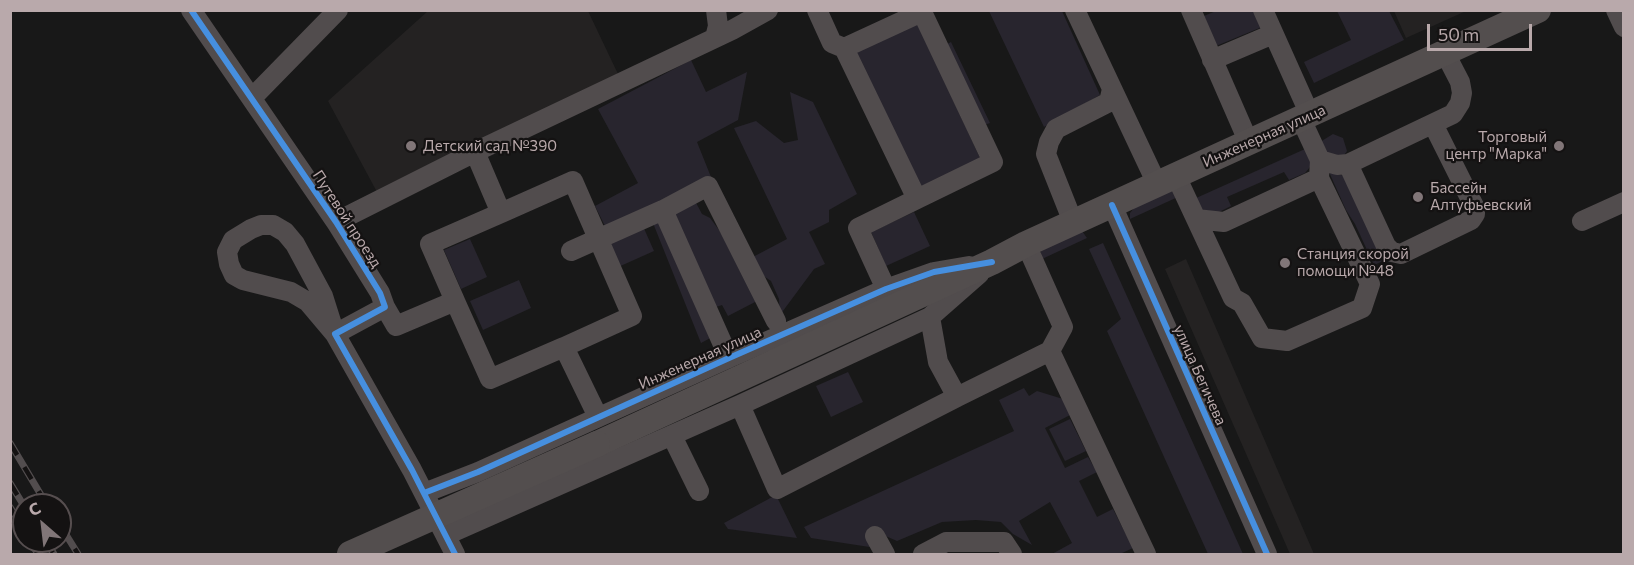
<!DOCTYPE html>
<html>
<head>
<meta charset="utf-8">
<style>
  body { margin:0 }
  #map { position:relative; width:1634px; height:565px; overflow:hidden; background:#181818; font-family:Commissioner,sans-serif }
  canvas { display:block }
  .frame { position:absolute; inset:0; border:12px solid #b9a9ab; pointer-events:none }
  .north { position:absolute; left:12px; top:493px; width:60px; height:60px; box-sizing:border-box; background:#141212; border:2px solid #564e4f; border-radius:50%; rotate:332deg; font-size:16px; font-weight:700; line-height:24px; text-align:center; color:#b9a9ab }
  .north::after { content:''; display:block; margin:auto; width:21px; height:27px; background:#817678; clip-path:polygon(50% 0,100% 100%,50% 72%,0 100%) }
  .scale { position:absolute; left:1427px; top:24px; width:105px; height:27px; box-sizing:border-box; border:3px solid #b9a9ab; border-top:0; padding-left:8px; font-size:18px; line-height:21px; white-space:nowrap; color:#b9a9ab; -webkit-text-stroke:4px #141212; paint-order:stroke }
</style>
</head>
<body>
<div id="map">
<canvas width="1634" height="565"></canvas>
<div class="frame"></div>
<div class="north">С</div>
<div class="scale">50 m</div>
</div>
<script>
const context = document.querySelector('canvas').getContext('2d');
context.lineJoin = 'round';
function paint(path, color) { context.fillStyle = color; context.fill(path, 'evenodd'); }
const shape = rows => new Path2D(rows.map(r => 'M' + r).join(''));
function trace(path, color, width, dash) { context.strokeStyle = color; context.lineWidth = width; context.lineCap = dash ? 'butt' : 'round'; context.setLineDash(dash || []); context.stroke(path); }
function drawText(font, color, halo, rows, align = 'center') {
  context.font = font + ' Commissioner,sans-serif'; context.lineWidth = 4.5; context.setLineDash([]); context.textBaseline = 'middle'; context.strokeStyle = halo; context.fillStyle = color; for (const [text, x, y, turn = 0] of rows) {
    context.save(); context.translate(x, y); context.rotate((+turn || 0) * Math.PI / 180); context.textAlign = isNaN(turn) ? turn : align; if (halo) context.strokeText(text, 0, 0); context.fillText(text, 0, 0); context.restore();
  }
}
paint(shape([
  [428,11,588,11,618,74,377,192,328,101],
  [1394,11,1466,11,1406,38],
  [1186,259,1314,554,1290,554,1165,269]
]), '#242222');
paint(shape([
  [989,11,1062,11,1100,95,1044,127],
  [1216,11,1255,11,1262,27,1216,46,1204,16],
  [1337,11,1389,11,1404,40,1314,83,1304,62,1351,40],
  [917,22,981,160,919,189,853,51],
  [951,42,990,123,984,125,945,45],
  [691,60,706,92,747,72,738,120,697,142,711,177,606,228,595,206,638,183,598,109],
  [790,92,813,102,857,194,829,210,829,222,809,232,825,264,814,269,780,315,779,299,771,281,759,273,751,258,787,239,734,128,756,121,784,143,798,140],
  [1333,134,1343,138,1347,151,1343,157,1330,157,1320,142],
  [1305,149,1310,159,1310,167,1305,173,1289,180,1284,172,1227,197,1231,206,1213,215,1200,213,1194,199],
  [1329,172,1345,176,1385,260,1374,265,1355,224,1346,210],
  [1176,187,1180,196,1130,219,1130,213,1134,208],
  [695,201,702,214,710,218,731,246,757,301,728,316,722,305,713,308,670,212],
  [914,212,930,246,886,266,871,232],
  [662,219,714,336,701,343,653,223],
  [642,224,654,251,616,268,604,241],
  [1082,231,1087,238,1042,259,1040,247],
  [470,239,487,277,461,289,444,250],
  [1103,243,1243,554,1208,554,1107,331,1121,319,1089,249],
  [519,280,531,308,483,330,470,301],
  [848,372,863,402,831,417,816,386],
  [1024,388,1029,396,1037,391,1063,399,1072,414,1045,428,1065,468,1088,457,1097,472,1079,481,1097,517,1113,509,1133,548,1120,554,1052,554,1072,543,1050,502,1019,521,1032,545,1013,534,1001,522,976,520,942,522,897,541,881,534,876,548,811,538,804,527,1014,431,999,400],
  [1070,419,1086,451,1065,461,1049,429],
  [776,495,797,538,728,529,724,523]
]), '#28252e');
trace(shape([
  [191,10,336,222,380,293,385,307,335,334],
  [817,10,832,43,844,48,922,12,993,162,917,199,844,48],
  [1075,10,1157,184],
  [1191,10,1249,143],
  [1263,10,1310,115],
  [1616,10,1624,27],
  [715,38,718,26,716,10],
  [1212,60,1273,34],
  [252,98,338,10],
  [1301,119,1320,160,1337,165,1348,164,1453,114,1460,103,1462,93,1460,82,1445,53],
  [475,152,501,213,573,181,632,316,564,347],
  [1348,164,1386,246,1392,252,1401,254,1471,220,1475,214,1475,208,1433,124],
  [1176,176,1233,298,1242,303,1262,338,1287,341,1362,308,1370,284,1319,178,1320,160],
  [1112,205,1267,554],
  [1196,219,1224,222,1319,178],
  [1582,221,1624,202],
  [336,222,475,152,732,30,768,10],
  [1073,222,1046,154,1049,142,1056,129,1109,102,1112,89],
  [1026,244,1063,327,1050,351],
  [571,251,663,210],
  [886,289,858,228,917,199],
  [455,301,490,379,564,347,598,417],
  [385,307,396,326,455,301,430,244,501,213],
  [930,317,938,362,957,397,1050,351,1146,554],
  [335,334,308,302,291,292,243,280,234,275,229,264,227,252,233,240,251,229,261,225,273,225,285,232,295,244,323,296,335,334,412,470,455,554],
  [729,358,663,210,708,186,776,321],
  [740,405,777,489,957,397],
  [672,436,699,491],
  [424,493,478,472,729,358,886,289,934,272,969,266],
  [446,535,740,405,930,317,979,274],
  [875,536,885,554],
  [923,554,946,542,1004,542,1012,554]
]), '#514c4d', 20);
trace(shape([
  [597,444,992,262,1026,244,1538,10]
]), '#534e4e', 26);
const rail = shape([
  [10,443,47,505],
  [10,483,24,506],
  [10,507,24,530],
  [60,525,78,554],
  [30,541,38,554],
  [45,541,54,554]
]);
trace(rail, '#524d4e', 7);
trace(rail, '#141212', 4.5, [14]);
trace(shape([
  [350,554,597,444]
]), '#534e4e', 26);
trace(shape([
  [191,10,336,222,380,293,385,307,335,334,412,470,455,554],
  [1112,205,1267,554],
  [424,493,478,472,729,358,886,289,934,272,992,262]
]), '#468fdf', 6);
for (const [x, y, r, color] of [
  [411,146,6,"#817678"],
  [1559,146,6,"#817678"],
  [1418,197,6,"#817678"],
  [1285,263,6,"#817678"]
]) { const dot = new Path2D(); dot.arc(x, y, r, 0, 2 * Math.PI); context.fillStyle = color; context.fill(dot); trace(dot, '#141212', 2); }
drawText('15px', '#b9a9ab', '#141212', [
  ["Инженерная улица",1264,136,-24],
  ["Путевой проезд",347,219,57],
  ["Инженерная улица",700,358,-24],
  ["улица Бегичева",1200,375,66]
]);
drawText('15px', '#b9a9ab', '#141212', [
  ["Торговый",1547,137,"right"],
  ["центр \"Марка\"",1547,154,"right"],
  ["Детский сад №390",423,146],
  ["Бассейн",1430,188],
  ["Алтуфьевский",1430,205],
  ["Станция скорой",1297,254],
  ["помощи №48",1297,271]
], 'left');
</script>
</body>
</html>
